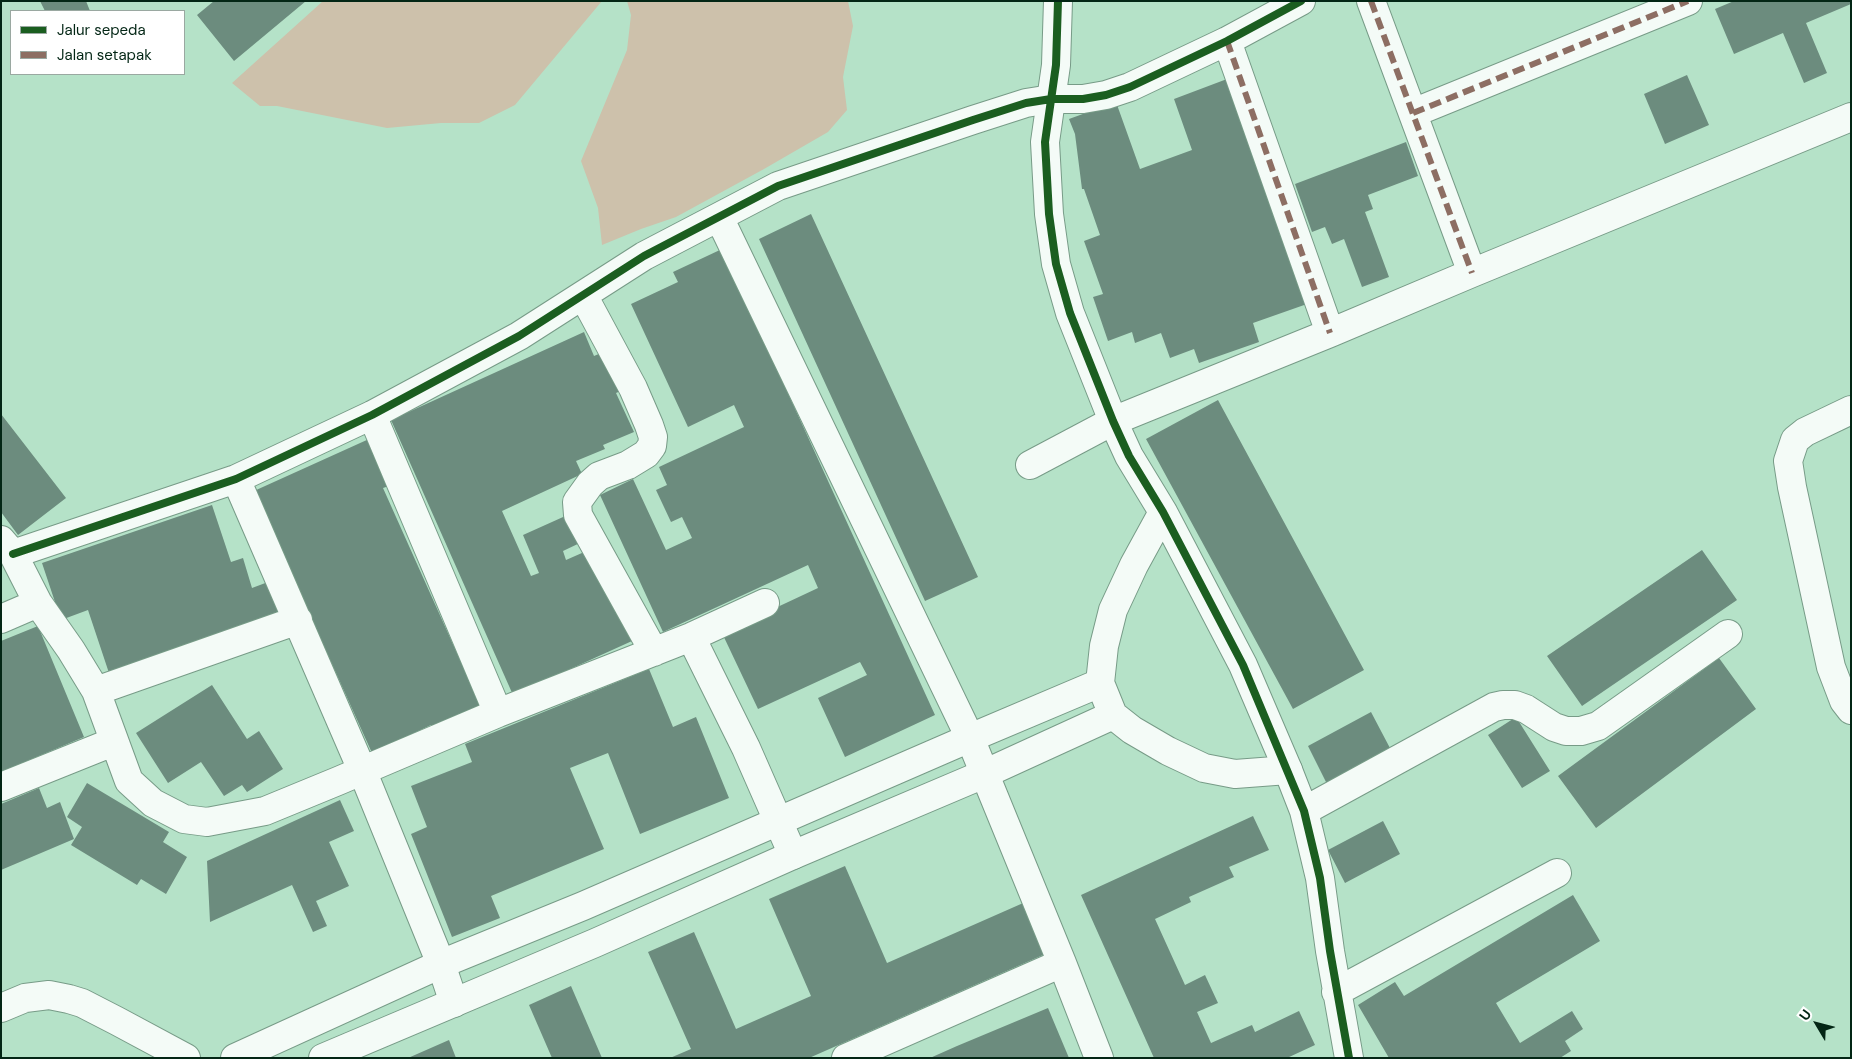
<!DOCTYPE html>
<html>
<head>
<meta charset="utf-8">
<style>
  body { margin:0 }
  #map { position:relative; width:1852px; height:1059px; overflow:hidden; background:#b5e2c8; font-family:"DM Sans",sans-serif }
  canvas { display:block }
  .frame { position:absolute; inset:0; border:2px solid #032615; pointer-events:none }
  .legend { position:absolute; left:10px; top:10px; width:175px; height:65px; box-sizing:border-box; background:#fff; border:1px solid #9aa8a1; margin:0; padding:6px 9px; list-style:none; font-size:15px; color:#032615 }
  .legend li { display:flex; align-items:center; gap:10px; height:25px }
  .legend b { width:25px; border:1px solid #9aa8a1 }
  .north { position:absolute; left:1792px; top:999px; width:50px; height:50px; -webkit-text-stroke:4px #fff; paint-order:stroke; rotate:307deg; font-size:14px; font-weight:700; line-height:20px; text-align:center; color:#032615 }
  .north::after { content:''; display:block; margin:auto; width:18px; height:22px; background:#032615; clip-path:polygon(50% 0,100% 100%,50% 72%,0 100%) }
</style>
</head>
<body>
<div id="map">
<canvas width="1852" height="1059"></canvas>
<div class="frame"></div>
<ul class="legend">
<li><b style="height:6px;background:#1b5e20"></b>Jalur sepeda</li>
<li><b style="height:6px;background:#8d6e63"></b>Jalan setapak</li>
</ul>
<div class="north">U</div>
</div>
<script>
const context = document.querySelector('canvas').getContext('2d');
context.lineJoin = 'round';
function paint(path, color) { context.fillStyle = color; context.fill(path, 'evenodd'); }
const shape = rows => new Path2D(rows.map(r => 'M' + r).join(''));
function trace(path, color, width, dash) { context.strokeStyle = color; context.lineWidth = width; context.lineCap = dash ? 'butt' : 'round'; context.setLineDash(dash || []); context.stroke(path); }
paint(shape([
  [323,1,602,1,515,105,479,123,441,123,387,128,277,106,260,106,232,83],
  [627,1,848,1,853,26,843,77,847,110,828,132,764,169,676,217,641,229,602,245,598,208,581,161,627,50,631,15]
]), '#cdc1ab');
paint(shape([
  [40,1,86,1,90,11,45,11],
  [214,1,306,1,234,61,197,15],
  [1734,1,1851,1,1851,4,1806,23,1827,73,1804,83,1783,33,1734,54,1715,9],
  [1687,75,1709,125,1665,144,1644,94],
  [1227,79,1307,304,1253,323,1259,342,1199,363,1194,349,1170,358,1161,333,1135,343,1132,332,1108,341,1093,297,1103,294,1084,241,1100,235,1084,189,1082,189,1075,134,1069,119,1116,102,1140,169,1192,150,1174,99],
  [1406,142,1418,176,1368,195,1373,209,1365,212,1389,277,1362,287,1344,239,1332,244,1325,227,1312,232,1295,184],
  [811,214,978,577,925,601,759,239],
  [722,249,935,715,845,757,818,698,867,675,860,662,758,709,722,633,818,588,808,565,663,632,600,495,633,479,666,550,692,538,682,517,671,522,656,490,667,485,659,467,744,427,734,405,688,427,631,304,678,282,673,272],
  [584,332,594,356,608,350,625,389,616,393,634,432,603,445,605,449,576,461,582,474,502,511,531,576,539,573,523,535,572,513,584,541,563,551,566,560,591,549,632,641,513,695,391,420],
  [1218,400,1364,670,1293,709,1146,439],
  [1,414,66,498,18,535,1,512],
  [369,439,389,486,383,488,482,709,434,731,431,725,372,753,254,491],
  [212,505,231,562,243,558,252,588,268,582,279,616,109,673,88,610,61,620,42,563],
  [1702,550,1737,600,1582,706,1547,656],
  [38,626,84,737,1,772,1,641],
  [1719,658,1756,709,1596,828,1558,776],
  [649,669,673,727,696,717,729,798,640,834,608,753,570,768,604,849,491,896,500,918,452,937,411,834,427,827,411,786,472,762,465,744],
  [212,685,247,739,259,731,283,769,247,792,242,785,224,796,201,762,168,783,136,733],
  [1371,712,1391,750,1327,784,1308,746],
  [1516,717,1550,771,1522,788,1488,735],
  [87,783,169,832,163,842,187,857,166,894,141,879,137,885,71,845,82,827,67,817],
  [39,788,47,808,60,802,74,839,1,870,1,804],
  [340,800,354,831,329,842,349,886,316,901,327,926,313,932,292,885,210,922,207,861],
  [1253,816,1269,850,1229,867,1234,877,1189,897,1191,902,1155,919,1185,985,1205,975,1218,1003,1197,1012,1211,1043,1252,1025,1255,1032,1299,1011,1315,1045,1287,1058,1154,1058,1081,895],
  [1383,821,1400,854,1345,883,1328,850],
  [845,866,887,963,1030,900,1052,951,809,1058,670,1058,691,1049,648,952,694,932,736,1029,811,996,769,899],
  [1573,895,1600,941,1496,1003,1520,1043,1572,1011,1583,1029,1565,1041,1571,1051,1560,1058,1389,1058,1358,1005,1395,982,1404,996],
  [571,986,602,1058,552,1058,529,1005],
  [1048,1008,1069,1058,930,1058,957,1046],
  [449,1040,456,1058,408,1058]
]), '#6c8c7e');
const minor = shape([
  [1371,1,1472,273],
  [1227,41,1330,333],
  [1413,113,1688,1],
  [719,217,970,738,1062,963,1099,1058],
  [583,295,633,388,649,425,653,437,652,446,646,454,628,465,599,476,590,484,577,502,578,515,654,652],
  [1851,410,1805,432,1795,440,1788,461,1792,487,1831,667,1844,701,1851,710],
  [372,415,498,713],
  [1030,465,1113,421,1330,333,1472,273,1851,117],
  [236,479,362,770,441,964,454,1003],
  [1,540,13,554,38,603,71,650,96,691,129,781,153,803,184,819,207,822,265,811,338,781,498,713,691,637,765,603],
  [13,554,236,479,372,415,519,336,644,256,778,186,973,120,1026,103,1051,99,1083,99,1106,95,1130,87,1227,41,1301,1],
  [1,619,38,603],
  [691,637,746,748,793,855],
  [96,691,298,620],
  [1288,770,1304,811,1320,878,1330,951,1349,1058],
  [1,787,113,742],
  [1304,811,1494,707,1503,705,1515,705,1526,709,1554,727,1566,731,1581,731,1598,726,1728,634],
  [1336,992,1557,873],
  [846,1058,1062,963]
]);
const tertiary = shape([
  [1058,1,1056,65,1045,142,1049,214,1056,264,1070,313,1113,421,1129,456,1163,512,1243,665,1288,770,1235,774,1204,768,1168,751,1132,730,1113,715,1100,683,1104,646,1113,610,1134,565,1163,512],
  [1,1008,25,998,49,995,69,999,82,1003,117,1021,186,1058],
  [235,1058,441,964,583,906,970,738,1100,683],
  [323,1058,595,943,793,855,984,774,1113,715]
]);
trace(minor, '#779b87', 30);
trace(tertiary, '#779b87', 30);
trace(minor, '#f4fbf7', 28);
trace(tertiary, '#f4fbf7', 28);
trace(shape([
  [1371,1,1472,273],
  [1227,41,1330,333],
  [1413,113,1688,1]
]), '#8d6e63', 6, [12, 6]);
trace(shape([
  [1058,1,1056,65,1045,142,1049,214,1056,264,1070,313,1113,421,1129,456,1163,512,1243,665,1304,811,1320,878,1330,951,1349,1058],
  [13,554,236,479,372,415,519,336,644,256,778,186,973,120,1026,103,1051,99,1083,99,1106,95,1130,87,1227,41,1301,1]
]), '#1b5e20', 8);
</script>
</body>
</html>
